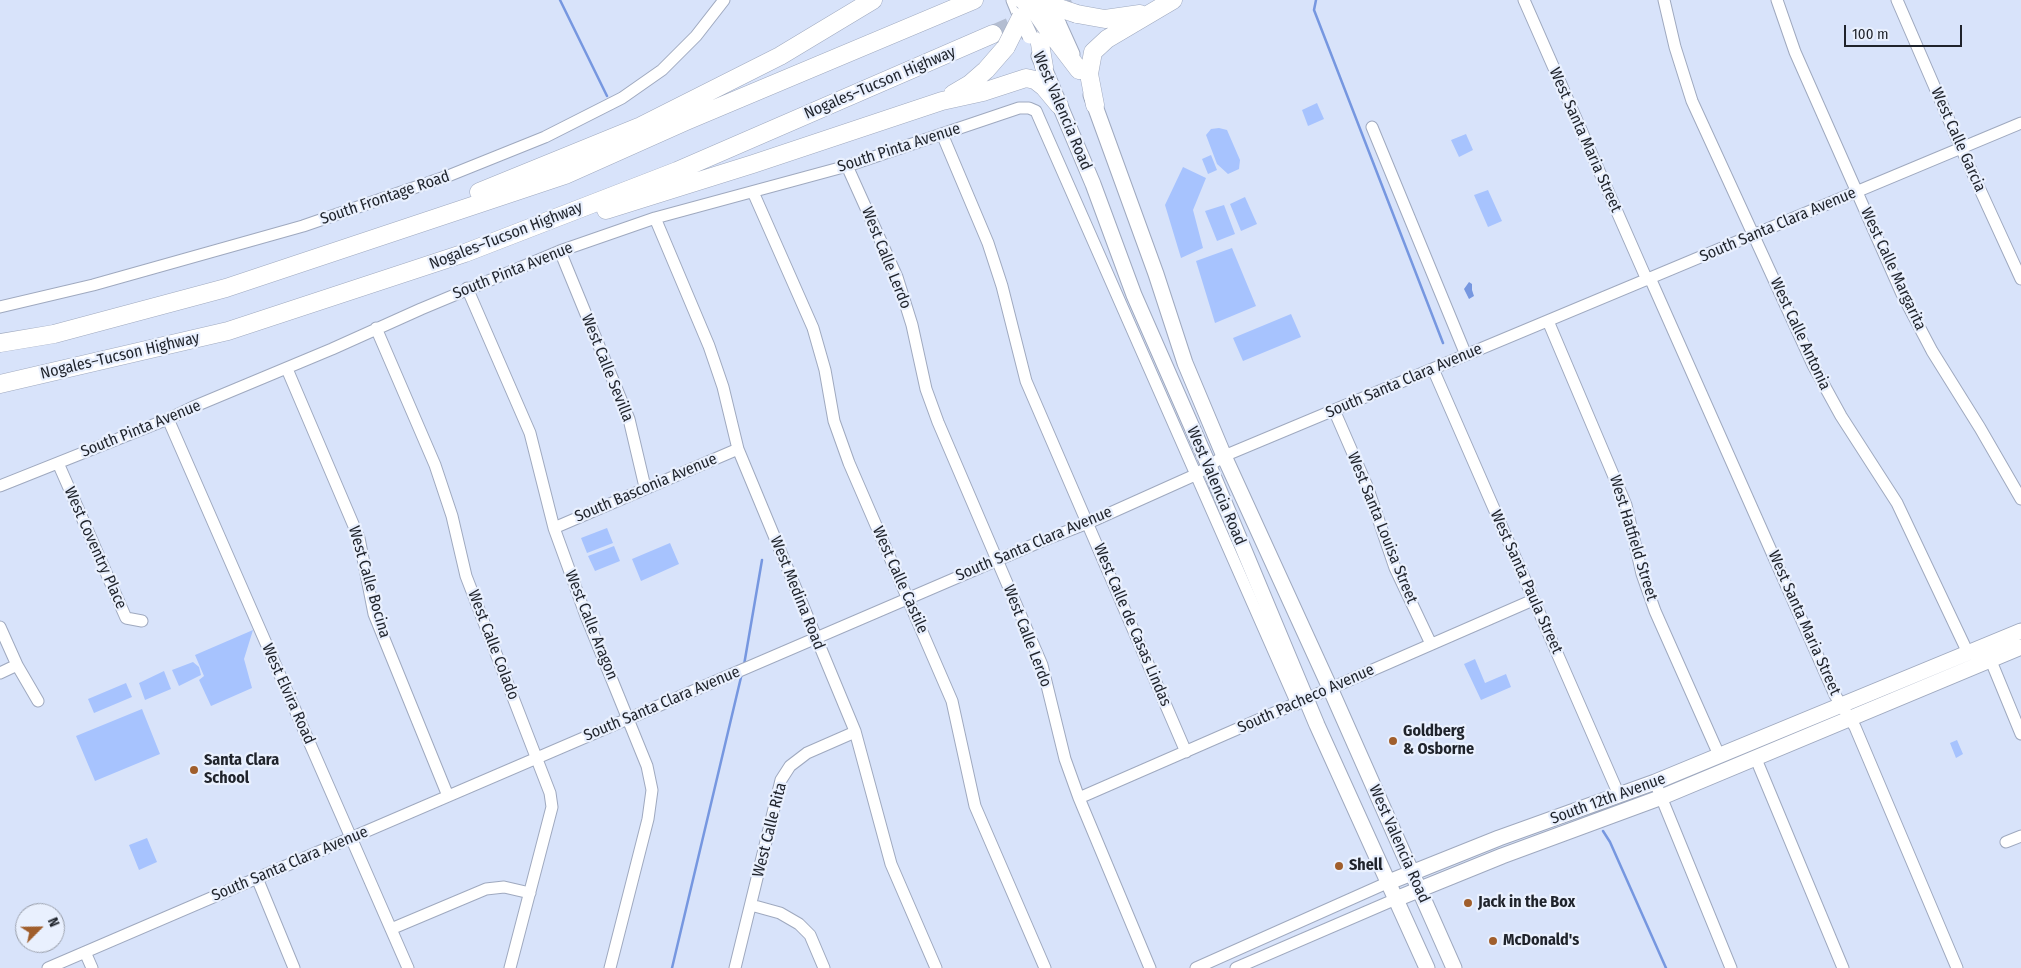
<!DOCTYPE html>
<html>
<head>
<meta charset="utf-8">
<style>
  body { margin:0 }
  #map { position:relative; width:2021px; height:968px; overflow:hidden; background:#d8e3fa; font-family:"Fira Sans Condensed",sans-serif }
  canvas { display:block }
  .north { position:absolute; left:15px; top:903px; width:50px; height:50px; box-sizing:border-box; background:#e9f0fe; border:1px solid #989eaa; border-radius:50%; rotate:67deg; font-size:14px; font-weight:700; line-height:20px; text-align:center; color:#1f232b }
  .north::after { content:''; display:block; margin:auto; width:18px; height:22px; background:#a05e2c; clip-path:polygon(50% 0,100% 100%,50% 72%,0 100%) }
  .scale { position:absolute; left:1844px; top:25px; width:118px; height:22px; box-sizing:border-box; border:2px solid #1f232b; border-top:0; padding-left:6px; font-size:15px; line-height:18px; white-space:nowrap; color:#1f232b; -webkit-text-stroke:4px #e9f0fe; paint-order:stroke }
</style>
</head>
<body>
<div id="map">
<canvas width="2021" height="968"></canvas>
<div class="north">N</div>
<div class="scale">100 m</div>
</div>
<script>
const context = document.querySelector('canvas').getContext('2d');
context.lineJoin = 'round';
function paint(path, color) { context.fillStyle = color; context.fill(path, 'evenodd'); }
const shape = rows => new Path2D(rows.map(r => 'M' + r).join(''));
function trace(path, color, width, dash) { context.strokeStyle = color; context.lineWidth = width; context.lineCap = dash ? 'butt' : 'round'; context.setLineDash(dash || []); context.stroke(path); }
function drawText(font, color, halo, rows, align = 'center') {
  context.font = font + ' "Fira Sans Condensed",sans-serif'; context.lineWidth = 4.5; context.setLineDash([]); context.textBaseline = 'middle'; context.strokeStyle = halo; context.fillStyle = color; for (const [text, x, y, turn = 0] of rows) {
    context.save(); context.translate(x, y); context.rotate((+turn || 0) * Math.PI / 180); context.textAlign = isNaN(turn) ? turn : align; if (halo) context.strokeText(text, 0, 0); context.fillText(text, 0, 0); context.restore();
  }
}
paint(shape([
  [1317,103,1324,119,1308,126,1302,110],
  [1219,128,1227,130,1240,160,1239,169,1228,174,1217,164,1206,135,1211,129],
  [1466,134,1473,150,1459,157,1451,140],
  [1211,155,1217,170,1208,174,1202,159],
  [1183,167,1206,178,1193,210,1203,248,1181,258,1165,205],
  [1488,190,1502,221,1488,227,1474,195],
  [1245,197,1257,224,1241,231,1230,204],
  [1224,205,1235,234,1217,241,1205,211],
  [1232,248,1256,306,1215,323,1196,261],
  [1291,314,1301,337,1243,361,1233,338],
  [607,528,613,543,587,553,581,538],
  [670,543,679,564,641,581,632,559],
  [614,546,620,561,595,571,588,556],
  [253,630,244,659,252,688,211,706,199,680,204,676,195,655],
  [1475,659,1485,683,1506,674,1511,687,1481,700,1464,664],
  [193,662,199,667,201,675,179,686,172,670],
  [164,671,171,689,145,700,139,683],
  [126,683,132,697,94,713,88,699],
  [142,709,160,754,95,781,76,736],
  [1957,740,1963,754,1956,758,1950,743],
  [147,838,157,862,139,870,129,845]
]), '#a7c3fe');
paint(shape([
  [1469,282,1472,284,1472,290,1474,296,1469,299,1464,289]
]), '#7697e0');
trace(shape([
  [560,0,607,96],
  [1316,0,1314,10,1443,343],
  [744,665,762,560],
  [1603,831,1610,842,1666,968],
  [672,968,742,673]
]), '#7697e0', 2.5);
trace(shape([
  [993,34,1071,0]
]), '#b3bdd1', 18, [18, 9]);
const minor = shape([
  [1524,0,1647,280],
  [1664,0,1675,47,1692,101,1813,365,1841,416,1897,503,1968,653],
  [1777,0,1795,52,1902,294,1932,351,1980,428,2021,499],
  [1897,0,1961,148,2021,279],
  [1372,127,1466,355],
  [942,134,988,243,1002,286,1026,381,1186,752],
  [847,166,897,277,912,325,926,389,938,422,1042,665,1065,759,1079,798,1150,968],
  [753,192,813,328,825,370,834,421,849,463,952,701,975,806,1045,968],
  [655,218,709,346,723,387,738,449,855,731,891,864,936,968],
  [560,251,629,419,645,487],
  [1650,278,1835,695,1855,727,1957,968],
  [467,288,530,433,554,528,586,616,647,766,652,790,648,819,610,968],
  [0,307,93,285,303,226,448,176,545,137,622,98,662,70,696,36,724,0],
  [1548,321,1626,505,1642,574,1655,611,1719,755],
  [376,328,435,465,452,516,466,576,550,793,552,807,510,968],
  [287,369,359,538,374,614,448,796],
  [1433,369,1619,795],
  [1334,410,1367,486,1395,568,1431,644],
  [168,419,408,968],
  [58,463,126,618,142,621],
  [0,486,168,419,193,407,332,349,421,309,560,251,655,218,847,166,1019,108,1029,108,1036,111,1039,118,1297,704],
  [554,528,738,449],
  [0,627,17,665,0,673],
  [1991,661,2021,734],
  [17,665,38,701],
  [1756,759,1843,968],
  [1655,782,1731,968],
  [1079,798,1533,600],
  [2006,842,2021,836],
  [257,878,294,968],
  [751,905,780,913,799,924,810,935,824,968],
  [391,929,486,889,504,887,530,893],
  [85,952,92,968],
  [48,968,1042,541,1088,523,1195,475,1224,456,2021,123],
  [735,968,781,780,790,766,807,753,855,732],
  [1196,968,1389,882],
  [1236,968,1396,899]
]);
const major = shape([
  [1014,0,1021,17],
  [1058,23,1072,54],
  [1039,56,1093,184,1134,295,1209,466,1317,725,1427,968],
  [1091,95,1156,274,1185,363,1224,456,1330,688,1454,968],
  [1389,882,1499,838,1655,782,2021,631],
  [1396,899,1502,856,1662,797,2021,647]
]);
const highway = shape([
  [1077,14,1105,19,1140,14],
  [1047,28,1079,70],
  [1038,32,1044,67],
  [953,94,970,84,986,70,1006,47],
  [1095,105,1089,74,1093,52,1107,39,1173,0],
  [479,192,641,126,780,56,873,0],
  [606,210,753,164,942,101,983,92,1026,78,1035,80,1044,87,1059,105],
  [0,343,54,334,226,288,565,175,686,121,974,0],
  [0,384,228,331,465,253,677,171,993,34]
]);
trace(minor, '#9fa9bf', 13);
trace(major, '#9fa9bf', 17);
trace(highway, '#9fa9bf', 19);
trace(minor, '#fff', 11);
trace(major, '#fff', 15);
trace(highway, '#fff', 18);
const majorBridge = shape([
  [1048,0,1058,23],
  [1021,17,1030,36]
]);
const highwayBridge = shape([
  [1023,0,1038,15,1047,28],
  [1044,0,1050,5,1077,14],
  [1006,47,1021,17]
]);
trace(majorBridge, '#9fa9bf', 17, []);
trace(highwayBridge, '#9fa9bf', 19, []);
trace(majorBridge, '#fff', 15);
trace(highwayBridge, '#fff', 18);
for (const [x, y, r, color] of [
  [1393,741,5,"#a05e2c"],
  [194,770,5,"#a05e2c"],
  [1339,866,5,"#a05e2c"],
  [1468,903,5,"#a05e2c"],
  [1493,941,5,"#a05e2c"]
]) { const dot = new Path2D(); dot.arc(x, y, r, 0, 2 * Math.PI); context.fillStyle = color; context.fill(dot); trace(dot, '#e9f0fe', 2); }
drawText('16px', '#1f232b', '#e9f0fe', [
  ["Nogales–Tucson Highway",880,83,-23],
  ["West Valencia Road",1062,111,67],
  ["West Santa Maria Street",1585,140,66],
  ["West Calle Garcia",1958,140,66],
  ["South Pinta Avenue",899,148,-18],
  ["South Frontage Road",385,198,-19],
  ["South Santa Clara Avenue",1778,225,-23],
  ["Nogales–Tucson Highway",506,236,-21],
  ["West Calle Lerdo",886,258,68],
  ["West Calle Margarita",1893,269,65],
  ["South Pinta Avenue",513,271,-22],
  ["West Calle Antonia",1800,334,65],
  ["Nogales–Tucson Highway",120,356,-13],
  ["West Calle Sevilla",607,368,68],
  ["South Santa Clara Avenue",1404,381,-23],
  ["South Pinta Avenue",141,429,-22],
  ["West Valencia Road",1216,486,67],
  ["South Basconia Avenue",646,488,-23],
  ["West Santa Louisa Street",1382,528,68],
  ["West Hatfield Street",1633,538,73],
  ["South Santa Clara Avenue",1034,544,-23],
  ["West Coventry Place",95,548,66],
  ["West Calle Castile",900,580,66],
  ["West Calle Bocina",369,582,74],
  ["West Santa Paula Street",1526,582,66],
  ["West Medina Road",797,593,68],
  ["West Santa Maria Street",1804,623,66],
  ["West Calle Aragon",591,625,68],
  ["West Calle de Casas Lindas",1132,625,67],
  ["West Calle Lerdo",1027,636,69],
  ["West Calle Colado",493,645,69],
  ["West Elvira Road",288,694,66],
  ["South Pacheco Avenue",1306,699,-24],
  ["South Santa Clara Avenue",662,704,-23],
  ["South 12th Avenue",1608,799,-20],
  ["West Calle Rita",770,830,-76],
  ["West Valencia Road",1399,844,66],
  ["South Santa Clara Avenue",290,864,-23]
]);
drawText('bold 16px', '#1f232b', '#e9f0fe', [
  ["Goldberg",1403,732],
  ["& Osborne",1403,750],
  ["Santa Clara",204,761],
  ["School",204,779],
  ["Shell",1349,866],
  ["Jack in the Box",1478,903],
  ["McDonald's",1503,941]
], 'left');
</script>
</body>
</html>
